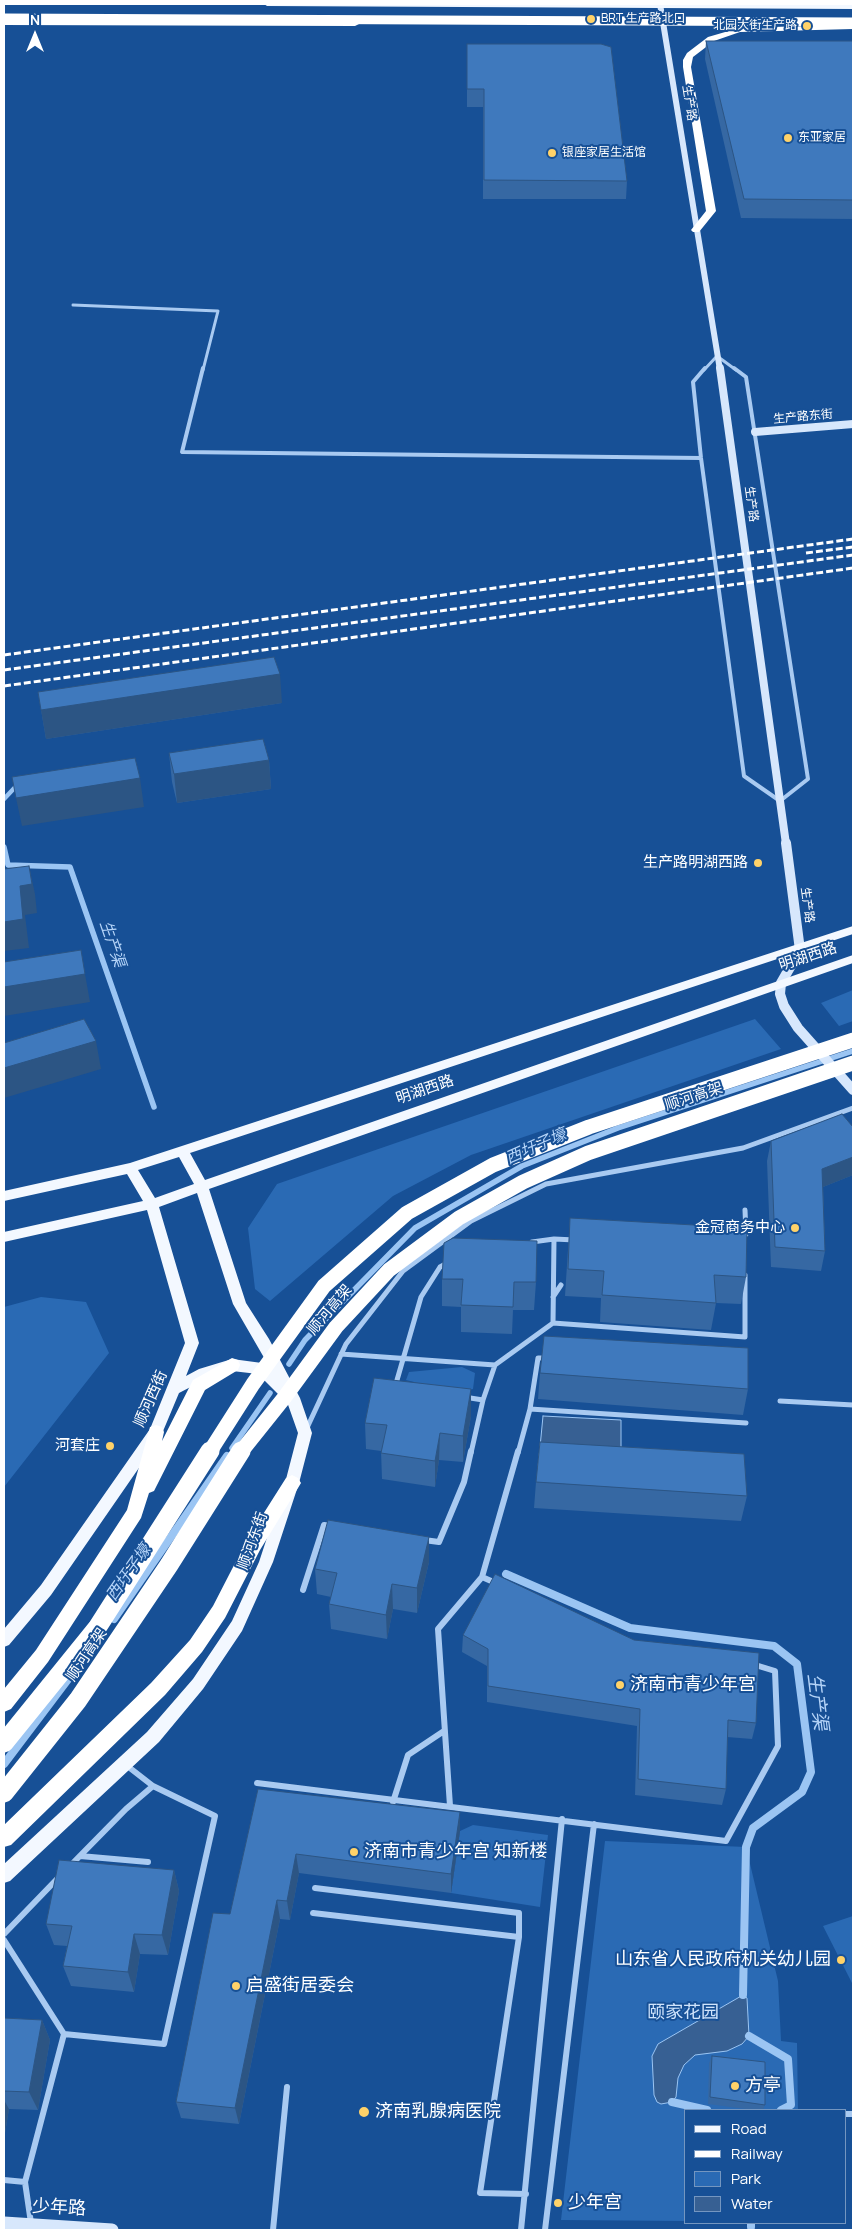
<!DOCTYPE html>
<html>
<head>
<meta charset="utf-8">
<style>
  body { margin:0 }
  #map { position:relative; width:857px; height:2234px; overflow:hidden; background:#175096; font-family:Manrope,sans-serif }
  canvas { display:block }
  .frame { position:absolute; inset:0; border:5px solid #fff; pointer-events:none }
  .legend { position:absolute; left:684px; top:2109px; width:162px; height:115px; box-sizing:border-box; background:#175096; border:1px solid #7496c0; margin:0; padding:6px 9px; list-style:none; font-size:15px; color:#fff }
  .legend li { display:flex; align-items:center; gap:10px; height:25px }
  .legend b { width:25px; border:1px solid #7496c0 }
  .north { position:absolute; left:10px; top:10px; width:50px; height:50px; -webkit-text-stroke:4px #175096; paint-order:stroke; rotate:0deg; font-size:14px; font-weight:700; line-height:20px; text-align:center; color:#fff }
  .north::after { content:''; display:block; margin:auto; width:18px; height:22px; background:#fff; clip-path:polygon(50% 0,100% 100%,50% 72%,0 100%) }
</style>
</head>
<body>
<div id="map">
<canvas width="857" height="2234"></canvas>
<div class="frame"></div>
<ul class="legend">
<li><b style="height:6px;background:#f3f8ff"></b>Road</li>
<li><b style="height:6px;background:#fff"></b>Railway</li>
<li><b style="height:14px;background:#2a6ab4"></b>Park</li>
<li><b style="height:14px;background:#376093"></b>Water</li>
</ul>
<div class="north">N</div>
</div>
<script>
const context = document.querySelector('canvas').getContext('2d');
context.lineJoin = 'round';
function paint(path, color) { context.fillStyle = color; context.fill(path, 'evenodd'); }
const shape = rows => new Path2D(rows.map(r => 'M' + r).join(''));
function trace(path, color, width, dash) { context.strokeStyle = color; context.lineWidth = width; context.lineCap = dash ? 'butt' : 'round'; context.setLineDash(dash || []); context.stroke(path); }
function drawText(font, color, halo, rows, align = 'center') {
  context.font = font + ' Manrope,"Noto Sans SC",sans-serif'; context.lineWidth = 4; context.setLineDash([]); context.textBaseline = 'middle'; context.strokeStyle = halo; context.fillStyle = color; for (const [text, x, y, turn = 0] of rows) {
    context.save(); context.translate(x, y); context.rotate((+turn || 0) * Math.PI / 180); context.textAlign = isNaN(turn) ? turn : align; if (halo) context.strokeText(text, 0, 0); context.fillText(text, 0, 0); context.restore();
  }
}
paint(shape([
  [853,990,853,1021,839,1026,821,1003],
  [755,1019,781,1049,471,1155,393,1196,270,1301,255,1289,248,1228,277,1184],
  [41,1297,86,1302,109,1353,4,1487,4,1307],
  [462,1367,475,1373,473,1389,458,1393,406,1380,409,1372],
  [473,1825,548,1835,540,1907,451,1893,460,1831],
  [605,1841,746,1847,778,1981,781,2041,797,2043,798,2110,686,2110,686,2221,561,2220],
  [853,1916,853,1985,823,1926]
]), '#2a6ab4');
const water = shape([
  [543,1416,621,1420,621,1473,538,1468,543,1416],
  [743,1995,747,1998,749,2036,742,2044,727,2051,695,2055,684,2065,678,2078,676,2097,672,2102,661,2104,657,2102,654,2095,652,2056,658,2044,743,1995]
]);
paint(water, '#376093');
trace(water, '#9bc5f3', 1);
trace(shape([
  [4,799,20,782]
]), '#9bc5f3', 4.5);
trace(shape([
  [4,847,8,865,70,867,154,1107],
  [289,1364,305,1340,415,1228,522,1166,618,1128,853,1051],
  [232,1448,270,1393]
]), '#9bc5f3', 5.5);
trace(shape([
  [506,1574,630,1628,774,1646,797,1664,811,1772,802,1792,753,1828,746,1847,743,1995],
  [114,1619,227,1456],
  [4,1764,72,1674],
  [749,2036,788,2059,791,2105,781,2110],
  [672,2102,707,2110],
  [751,2223,751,2227]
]), '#9bc5f3', 8);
trace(shape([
  [73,305,218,311,203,370],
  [704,370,717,356,736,370]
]), '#a9caf1', 3);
trace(shape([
  [203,368,182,452,701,458],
  [705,368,693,382,701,458,744,776,780,801,808,779,746,377,734,368]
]), '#a9caf1', 4);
trace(shape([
  [745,1210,746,1234],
  [532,1242,554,1239,575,1240],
  [553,1297,561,1285],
  [553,1323,745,1337,745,1275],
  [341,1354,495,1365,553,1323,554,1239],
  [395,1387,421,1297,440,1267,449,1262],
  [464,1397,483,1400,471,1453],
  [483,1400,495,1365],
  [780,1401,853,1405],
  [530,1409,538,1358,546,1358],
  [306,1430,346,1344,403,1271,471,1221,546,1184,743,1148,853,1108],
  [518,1453,530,1409,746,1423]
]), '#a9caf1', 5);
trace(shape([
  [424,1540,439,1542,464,1482,471,1451],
  [482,1577,518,1451],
  [303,1590,324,1525,331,1526],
  [126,1765,153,1786],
  [257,1783,726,1841,778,1746,775,1671,752,1664],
  [393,1802,408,1755,444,1731],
  [450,1806,438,1629,482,1577,498,1584],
  [80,1856,148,1862],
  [315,1888,519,1913,519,1937,480,2193,526,2194],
  [313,1913,519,1937],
  [4,1934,59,1877],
  [4,1940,64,2034,164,2044,215,1816,153,1786,126,1809,71,1865],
  [846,2114,853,2114],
  [4,2180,25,2182,64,2034],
  [25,2182,31,2223],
  [273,2230,287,2087],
  [521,2230,562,1819],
  [545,2230,594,1824]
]), '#a9caf1', 6);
trace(shape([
  [660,4,720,370]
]), '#d7e7fc', 6);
trace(shape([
  [720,368,786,844],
  [755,432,853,424]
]), '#d7e7fc', 8);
trace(shape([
  [786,843,800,950,781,983,780,994,784,1006,798,1028,853,1090]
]), '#d7e7fc', 10);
trace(shape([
  [4,2223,112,2230]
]), '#d7e7fc', 13);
paint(shape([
  [264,4,853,5,853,9,267,6,264,4],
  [853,926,853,934,190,1153,205,1180,853,955,853,963,209,1189,246,1303,269,1339,300,1398,312,1433,299,1483,273,1562,242,1631,203,1689,159,1742,10,1881,4,1883,4,1864,147,1732,193,1679,232,1621,259,1562,285,1483,298,1433,286,1399,281,1397,258,1374,232,1371,208,1378,179,1393,161,1436,51,1595,9,1645,4,1647,4,1629,41,1585,150,1429,185,1343,147,1210,4,1242,4,1232,143,1201,127,1174,4,1201,4,1191,130,1163,853,926],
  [179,1157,194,1184,155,1198,138,1170,179,1157],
  [197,1193,233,1304,270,1368,262,1363,232,1359,199,1369,186,1376,199,1343,159,1207,197,1193]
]), '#f3f8ff');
paint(shape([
  [4,21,355,22,359,24,355,26,4,25,4,21],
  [853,25,853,29,740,32,714,41,693,57,691,67,716,211,699,232,693,232,691,230,706,211,683,67,683,60,687,53,708,37,739,28,853,25],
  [232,1358,238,1360,240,1365,238,1370,205,1390,154,1491,149,1493,141,1518,48,1662,11,1709,4,1712,4,1689,36,1650,127,1510,150,1427,156,1425,162,1427,164,1432,162,1441,193,1380,232,1358],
  [292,1475,298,1478,301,1483,298,1488,260,1550,225,1618,202,1652,165,1695,11,1845,4,1847,4,1825,151,1683,190,1640,213,1606,248,1538,286,1478,292,1475]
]), '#fff');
trace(shape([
  [806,553,853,547],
  [4,655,853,539],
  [4,670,853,555],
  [4,686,853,568]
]), '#fff', 3, [7, 3]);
trace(shape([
  [4,18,853,22]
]), '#fff', 9);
trace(shape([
  [209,1453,253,1384,324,1286,407,1213,493,1165,589,1127,853,1040],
  [240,1453,284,1398,336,1327,389,1270,459,1218,523,1182,588,1153,853,1063]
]), '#fff', 15);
trace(shape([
  [4,1743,97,1628,210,1451],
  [4,1793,78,1700,169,1565,241,1451]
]), '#fff', 19);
paint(shape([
  [706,41,853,41,853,219,741,218,705,59],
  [467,44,627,181,626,199,483,199,483,107,467,107],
  [38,692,282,703,46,739],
  [169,753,269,760,271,789,177,803,172,782],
  [853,1127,853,1175,823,1187,825,1251,821,1271,771,1267,767,1161,771,1141],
  [570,1218,746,1277,741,1304,716,1303,711,1330,600,1322,601,1298,565,1296],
  [442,1279,536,1282,534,1310,513,1310,512,1334,461,1332,461,1307,442,1306],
  [540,1373,748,1389,743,1415,538,1399],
  [471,1389,471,1416,463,1462,439,1460,435,1487,382,1479,381,1451,366,1449,365,1423],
  [536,1482,747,1496,741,1521,534,1508],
  [429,1562,417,1613,393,1609,387,1639,331,1629,329,1604,331,1597,317,1594,315,1569],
  [463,1635,756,1723,752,1739,727,1737,726,1789,722,1805,635,1795,637,1726,487,1702,487,1666,462,1652],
  [258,1789,460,1831,451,1893,299,1873,290,1920,280,1919,239,2124,181,2118,176,2102,230,1914],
  [174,1870,179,1891,168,1955,140,1954,134,1992,71,1986,63,1966,67,1946,54,1945,46,1924],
  [4,2018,42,2020,50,2040,38,2110,9,2109,4,2139],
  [712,2056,765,2105,763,2110,753,2110,708,2104,709,2063]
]), '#3668a3');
paint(shape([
  [280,674,282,703,46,739,41,710],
  [269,760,271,789,177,803,174,774],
  [140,778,144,807,22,826,16,798],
  [29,866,35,894,37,913,25,915,29,948,4,951,4,922],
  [85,974,90,1002,4,1016,4,987],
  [96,1041,101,1069,4,1098,4,1068],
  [853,1157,853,1175,818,1189,822,1169],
  [471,1389,471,1416,463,1462,463,1436],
  [440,1433,439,1460,435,1487,435,1461],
  [429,1537,429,1562,417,1613,417,1588],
  [392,1584,393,1609,387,1639,386,1615],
  [460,1812,460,1831,451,1893,451,1874],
  [296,1854,299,1873,290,1920,287,1901],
  [174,1870,179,1891,168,1955,162,1935],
  [277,1900,280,1919,239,2124,235,2108],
  [134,1934,140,1954,134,1992,128,1972],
  [42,2020,50,2040,38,2110,29,2092],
  [4,2100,9,2109,4,2139]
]), '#2c5584');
const building = shape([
  [706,41,853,41,853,200,744,199,706,41],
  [467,44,601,44,611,47,627,181,484,180,484,89,467,89,467,44],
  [274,657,280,674,41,710,38,692,274,657],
  [263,739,269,760,174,774,169,753,263,739],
  [135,758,140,778,16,798,12,777,135,758],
  [29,866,32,884,20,886,23,919,4,922,4,869,29,866],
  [81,950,85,974,4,987,4,962,81,950],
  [84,1019,96,1041,4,1068,4,1043,84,1019],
  [842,1114,853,1127,853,1157,822,1169,825,1251,775,1247,771,1141,842,1114],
  [570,1218,747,1228,746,1277,714,1275,716,1303,602,1295,604,1271,568,1269,570,1218],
  [453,1238,537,1241,536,1282,514,1282,513,1307,461,1305,463,1279,442,1279,444,1243,453,1238],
  [544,1336,748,1348,748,1389,540,1373,544,1336],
  [374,1378,471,1389,463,1436,440,1433,435,1461,381,1453,387,1425,365,1423,374,1378],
  [540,1442,744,1454,747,1496,536,1482,540,1442],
  [328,1520,429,1537,417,1588,392,1584,386,1615,329,1604,337,1573,315,1569,328,1520],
  [495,1574,634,1640,759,1653,756,1723,728,1720,726,1789,638,1779,640,1709,488,1686,488,1649,463,1635,495,1574],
  [258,1789,460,1812,451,1874,296,1854,287,1901,277,1900,235,2108,176,2102,213,1913,230,1914,258,1789],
  [59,1860,174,1870,162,1935,134,1934,128,1972,63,1966,72,1926,46,1924,59,1860],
  [4,2018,42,2020,29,2092,4,2091,4,2018],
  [712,2056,765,2062,765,2105,710,2097,712,2056]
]);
paint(building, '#3f79bd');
trace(building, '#2c5584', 1);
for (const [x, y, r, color] of [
  [591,19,5,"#ffd269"],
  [807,26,5,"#ffd269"],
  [788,138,5,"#ffd269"],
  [552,153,5,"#ffd269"],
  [758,863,5,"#ffd269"],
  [795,1228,5,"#ffd269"],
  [110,1446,5,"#ffd269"],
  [620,1685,5,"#ffd269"],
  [354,1852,5,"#ffd269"],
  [841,1960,5,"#ffd269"],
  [236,1986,5,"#ffd269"],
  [735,2086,5,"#ffd269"],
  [364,2112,6,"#ffd269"],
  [558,2203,5,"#ffd269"]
]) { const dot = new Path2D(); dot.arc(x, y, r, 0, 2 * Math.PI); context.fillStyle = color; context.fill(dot); trace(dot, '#175096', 2); }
drawText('12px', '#fff', '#175096', [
  ["BRT 生产路北口",601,19],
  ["北园大街生产路",797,26,"right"],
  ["东亚家居",798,138],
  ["银座家居生活馆",562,153]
], 'left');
drawText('12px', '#fff', '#175096', [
  ["生产路",689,103,81],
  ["生产路东街",803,417,-5],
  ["生产路",751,504,82],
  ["生产路",807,905,82]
]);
drawText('15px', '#fff', '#175096', [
  ["生产路明湖西路",748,863],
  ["金冠商务中心",785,1228],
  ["河套庄",100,1446]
], 'right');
drawText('15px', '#fff', '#175096', [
  ["明湖西路",808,957,-18],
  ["明湖西路",425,1090,-19],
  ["顺河高架",694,1097,-18],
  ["顺河高架",330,1310,-50],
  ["顺河西街",151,1399,-66],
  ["顺河东街",253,1541,-70],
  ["顺河高架",87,1655,-56]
]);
drawText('italic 16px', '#b5d4f8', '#175096', [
  ["生产渠",112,944,71],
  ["西圩子壕",536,1147,-24],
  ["西圩子壕",129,1573,-55]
]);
drawText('18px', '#fff', '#175096', [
  ["济南市青少年宫",630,1685],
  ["济南市青少年宫 知新楼",364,1852],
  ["山东省人民政府机关幼儿园",831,1960,"right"],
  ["启盛街居委会",246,1986],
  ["方亭",745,2086],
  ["济南乳腺病医院",375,2112],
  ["少年宫",568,2203]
], 'left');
drawText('18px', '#d0e4fc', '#175096', [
  ["颐家花园",683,2013]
]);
drawText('18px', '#fff', '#175096', [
  ["少年路",59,2208,3]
]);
drawText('italic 19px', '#b5d4f8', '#175096', [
  ["生产渠",817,1702,83]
]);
</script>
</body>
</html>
